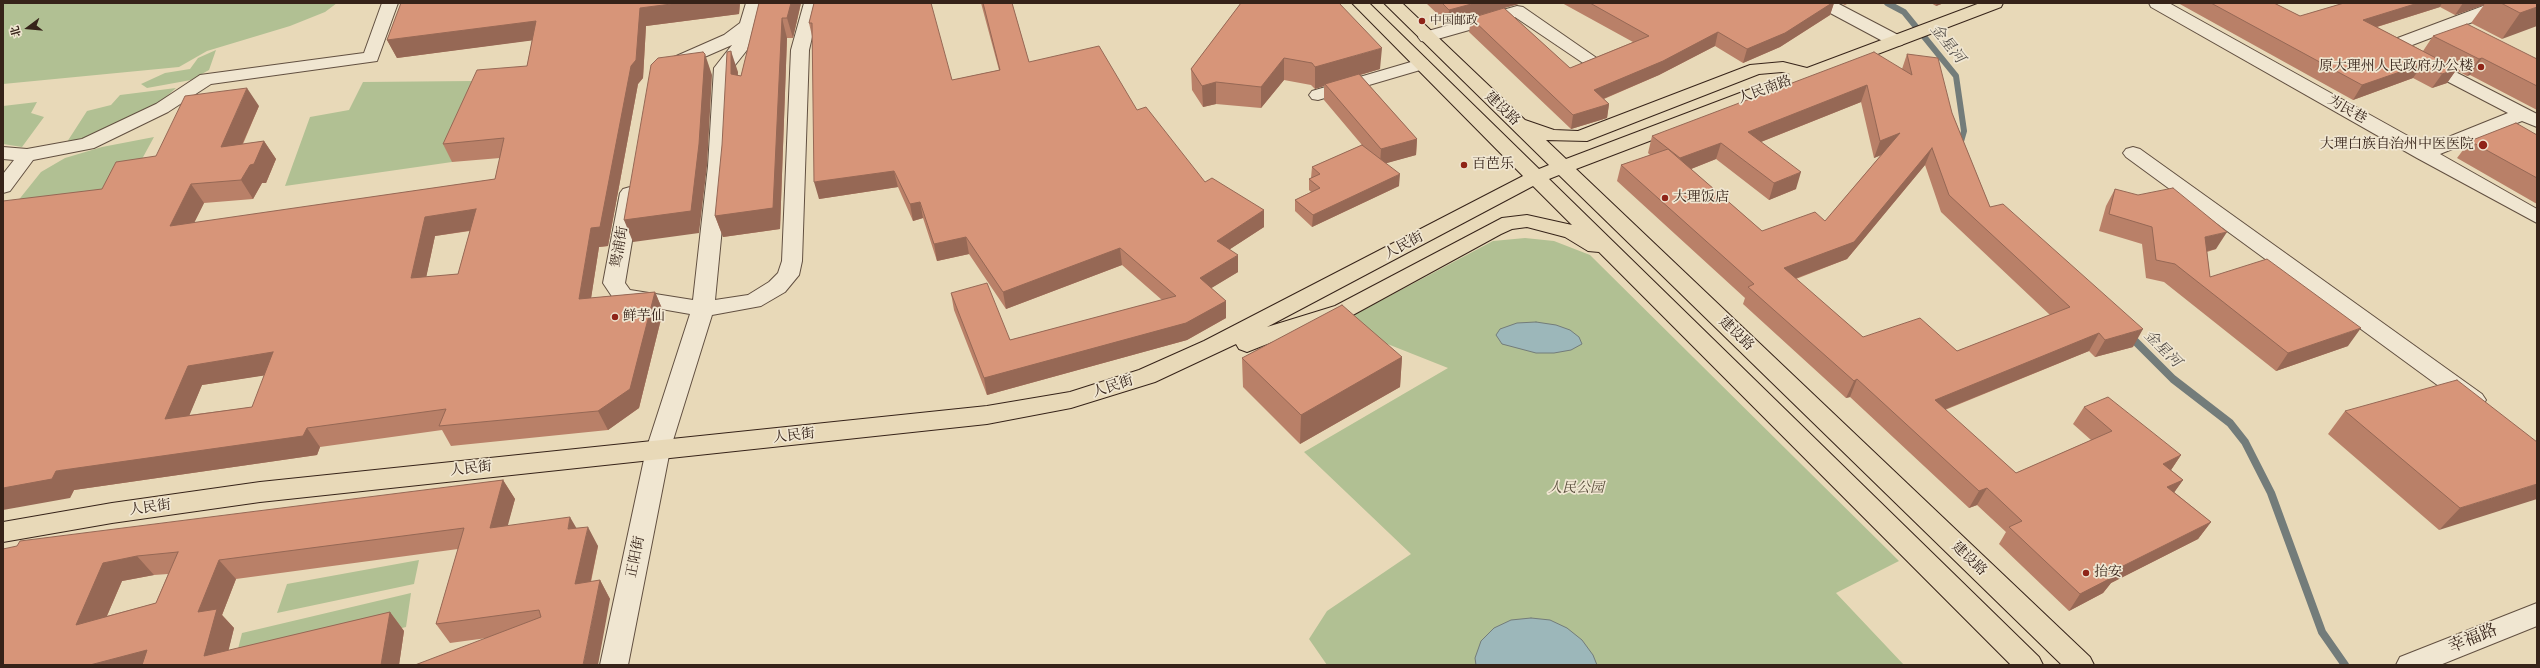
<!DOCTYPE html>
<html>
<head>
<meta charset="utf-8">
<style>
  body { margin:0 }
  #map { position:relative; width:2540px; height:668px; overflow:hidden; background:#e8d9b8; font-family:"IM FELL French Canon","Noto Serif SC",serif }
  canvas { display:block }
  .frame { position:absolute; inset:0; border:4px solid #362319; pointer-events:none }
  .north { position:absolute; left:8px; top:8px; width:40px; height:40px; -webkit-text-stroke:3px #f0e6d1; paint-order:stroke; rotate:254deg; font-size:11px; font-weight:700; line-height:16px; text-align:center; color:#362319 }
  .north::after { content:''; display:block; margin:auto; width:14px; height:18px; background:#362319; clip-path:polygon(50% 0,100% 100%,50% 72%,0 100%) }
</style>
</head>
<body>
<div id="map">
<canvas width="2540" height="668"></canvas>
<div class="frame"></div>
<div class="north">北</div>
</div>
<script>
const context = document.querySelector('canvas').getContext('2d');
context.lineJoin = 'round';
function paint(path, color) { context.fillStyle = color; context.fill(path, 'evenodd'); }
const shape = rows => new Path2D(rows.map(r => 'M' + r).join(''));
function trace(path, color, width, dash) { context.strokeStyle = color; context.lineWidth = width; context.lineCap = dash ? 'butt' : 'round'; context.setLineDash(dash || []); context.stroke(path); }
function drawText(font, color, halo, rows, align = 'center') {
  context.font = font + ' "IM FELL French Canon","Noto Serif SC",serif'; context.lineWidth = 3.5; context.setLineDash([]); context.textBaseline = 'middle'; context.strokeStyle = halo; context.fillStyle = color; for (const [text, x, y, turn = 0] of rows) {
    context.save(); context.translate(x, y); context.rotate((+turn || 0) * Math.PI / 180); context.textAlign = isNaN(turn) ? turn : align; if (halo) context.strokeText(text, 0, 0); context.fillText(text, 0, 0); context.restore();
  }
}
paint(shape([
  [3,3,337,3,325,12,290,26,207,51,179,67,3,84],
  [216,50,209,70,191,80,147,88,141,84,165,73,190,69,198,58],
  [472,81,485,88,452,162,285,186,310,117,349,110,363,82],
  [176,88,159,103,87,137,67,142,87,111,111,105,120,95],
  [37,102,31,113,44,117,22,147,3,144,3,106],
  [154,137,118,203,5,217,41,172,65,158,102,147],
  [1525,238,1554,241,1590,255,1899,561,1836,593,1904,665,1327,665,1309,639,1327,611,1411,554,1304,452,1448,368,1337,324,1493,241],
  [419,560,414,584,277,613,287,584],
  [411,593,406,627,251,665,234,665,242,633]
]), '#b1c093');
const water = shape([
  [1536,322,1556,325,1570,330,1579,337,1582,344,1571,350,1554,353,1536,353,1502,344,1496,335,1500,329,1517,323,1536,322],
  [1531,618,1550,620,1567,628,1582,640,1593,655,1597,665,1476,665,1475,658,1481,641,1494,628,1511,620,1531,618]
]);
paint(water, '#9cb7ba');
trace(water, '#737c7a', 1);
trace(shape([
  [1887,3,1904,12,1956,76,1964,131,1960,145]
]), '#737c7a', 6);
trace(shape([
  [2129,335,2173,379,2230,423,2245,442,2271,493,2322,632,2345,665]
]), '#737c7a', 8);
const minor = shape([
  [382,3,398,3,377,61,211,84,168,112,94,148,33,160,10,191,3,193,3,174,14,160,3,159,3,147,27,149,82,139,156,104,200,75,364,53,382,3],
  [746,3,762,3,747,50,732,69,728,166,715,300,748,295,769,282,778,273,782,261,791,50,804,3,820,3,809,50,802,261,799,275,785,292,761,306,712,315,670,450,628,665,600,665,646,450,690,314,615,301,603,283,620,193,623,189,630,187,637,189,640,193,625,283,630,290,693,300,708,166,714,68,732,45,677,69,671,70,665,69,662,65,665,61,724,35,740,23,746,3],
  [1817,3,1837,3,1902,37,1905,41,1902,45,1896,46,1890,45,1819,7,1817,3],
  [2149,3,2169,3,2426,146,2508,113,2387,50,2384,46,2387,42,2491,3,2514,3,2512,7,2407,47,2537,114,2537,127,2522,121,2440,154,2537,209,2537,223,2417,158,2151,7,2149,3],
  [1517,6,1523,7,1601,61,1598,65,1592,66,1586,65,1515,17,1427,42,1421,41,1418,37,1421,33,1517,6],
  [1421,59,1427,60,1430,64,1427,68,1318,100,1312,99,1309,95,1312,91,1421,59],
  [2133,147,2140,149,2482,394,2486,400,2482,406,2474,408,2466,406,2126,157,2123,153,2126,149,2133,147],
  [2537,603,2537,626,2440,665,2396,665,2400,657,2537,603]
]);
const major = shape([
  [1352,3,1369,3,1539,169,1549,165,1384,3,1402,3,1525,120,1554,130,1578,131,1750,65,1783,62,1807,68,1980,3,2003,3,2001,7,1576,169,2090,657,2094,665,2062,665,1559,175,1549,179,2039,657,2043,665,2011,665,1599,252,1588,251,1565,237,1527,227,1512,229,1501,234,1351,316,1300,331,1247,352,1239,349,1236,344,1155,382,1071,408,987,424,260,502,112,523,3,542,3,522,112,503,260,482,987,406,1070,392,1139,370,1204,341,1523,176,1352,3],
  [1782,72,1790,74,1566,159,1546,140,1587,141,1759,74,1782,72],
  [1533,186,1572,225,1527,215,1502,218,1335,306,1267,327,1533,186]
]);
trace(minor, '#625041', 2);
trace(major, '#362319', 2);
paint(minor, '#f0e6d1');
paint(major, '#e8d9b8');
paint(shape([
  [401,3,740,3,739,14,646,26,643,78,638,84,608,246,599,247,591,298,655,292,663,311,639,408,608,430,451,446,442,430,320,447,317,455,74,490,70,498,102,189,156,156,259,106,243,144,264,141,276,159,266,183,262,183,253,199,204,203,194,223,495,179,500,158,452,162,443,144,527,66,532,40,397,58,387,40],
  [470,231,458,274,426,277,435,236],
  [265,375,252,407,189,415,202,385],
  [759,3,801,3,793,38,787,38,780,229,723,237,715,216,738,72,738,75,741,76],
  [814,3,952,80,999,70,981,3,1012,3,1029,62,1137,110,1205,182,1264,210,1264,227,1230,249,1238,272,1211,288,1226,301,1226,318,1187,340,987,395,954,310,951,293,1010,340,1162,300,1122,265,1006,309,969,254,937,261,923,218,913,221,898,187,819,199,812,36,809,23],
  [1241,3,1380,69,1360,75,1417,139,1416,155,1386,163,1399,186,1312,227,1295,211,1295,200,1311,192,1309,190,1309,179,1311,178,1312,167,1362,145,1324,100,1324,86,1315,89,1311,85,1284,80,1261,108,1216,104,1203,107,1192,90,1191,69],
  [1426,3,1522,3,1504,8,1570,68,1633,42,1562,3,1834,3,1830,15,1780,47,1743,63,1715,46,1659,75,1604,99,1609,104,1607,118,1571,129,1469,32,1471,18,1484,14,1448,24],
  [1840,3,1849,3,1845,5],
  [1931,3,1944,3,1936,6],
  [2178,3,2274,3,2300,16,2344,3,2537,3,2502,39,2471,23,2484,5,2455,15,2440,7,2377,27,2423,51,2433,36,2537,59,2537,110,2470,75,2467,76,2456,70,2447,83,2432,88,2413,78,2353,100],
  [1907,54,1952,113,1990,207,2133,347,2095,357,2089,351,1945,410,2016,473,2091,440,2073,424,2084,407,2181,455,2171,470,2183,480,2174,492,2211,522,2198,539,2111,583,2103,593,2069,611,1999,544,2006,532,1977,505,1969,508,1850,397,1846,398,1743,304,1745,298,1617,181,1621,165,1650,155,1648,153,1652,136,1902,69],
  [1861,102,1874,158,1881,155,1825,221,1762,231,1691,169,1716,159,1769,200,1796,189,1761,142],
  [1925,165,1941,212,2050,315,1957,351,1863,337,1796,279,1847,259],
  [2537,135,2537,204,2457,158,2470,141],
  [2115,189,2216,249,2207,252,2210,277,2348,346,2276,371,2164,282,2146,278,2142,244,2099,231,2106,206],
  [1402,357,1400,387,1300,444,1243,387,1242,358],
  [2345,411,2537,442,2439,530,2328,434],
  [503,480,515,499,507,526,576,528,598,546,591,582,600,580,610,599,487,638,450,643,436,624,458,549,236,579,222,615,234,628,228,651,390,612,404,631,399,665,3,665,3,549],
  [168,574,156,603,107,616,122,581,154,575]
]), '#b98068');
paint(shape([
  [679,3,740,3,739,14,646,26,643,78,638,84,608,246,599,247,588,318,579,299,591,228,631,66,640,8],
  [791,3,801,3,793,38,787,18],
  [1475,3,1522,3,1448,24,1449,10],
  [1832,3,1834,3,1830,15,1780,47,1743,63,1747,49],
  [1937,3,1944,3,1936,6],
  [2418,3,2442,3,2440,7,2354,34,2363,20],
  [2463,3,2485,3,2484,5,2455,15],
  [2537,7,2537,26,2502,39,2520,13],
  [782,18,787,38,780,229,723,237,715,216],
  [536,21,543,39,397,58,387,40],
  [1718,32,1715,46,1659,75,1591,104,1594,90],
  [1382,48,1380,69,1326,85,1325,84,1324,86,1315,89,1315,67],
  [731,51,738,72,737,95,731,74],
  [705,54,712,75,707,166,699,233,633,242,624,220],
  [1284,58,1284,80,1261,108,1261,87],
  [2482,58,2470,75,2467,76,2479,59],
  [2423,64,2413,78,2353,100,2362,85],
  [2457,69,2447,83,2432,88,2442,74],
  [1216,82,1216,104,1203,107,1202,86],
  [1867,85,1861,102,1743,149,1748,132],
  [247,88,259,106,233,165,221,147],
  [1609,104,1607,118,1571,129,1573,115],
  [1900,133,1894,150,1874,158,1880,141],
  [1417,139,1416,155,1380,165,1381,149],
  [264,141,276,159,266,183,262,183,253,199,241,180],
  [1721,143,1716,159,1676,175,1680,158],
  [1932,148,1925,165,1847,259,1778,285,1784,268],
  [894,171,898,187,819,199,814,182],
  [1801,172,1796,189,1769,200,1774,183],
  [1400,174,1399,186,1312,227,1313,215],
  [191,184,204,203,183,245,170,226],
  [920,202,923,218,913,221,910,204],
  [476,209,486,228,435,236,422,297,411,278,425,217],
  [1264,210,1264,227,1218,257,1217,241],
  [2227,232,2216,249,2194,254,2205,237],
  [966,237,969,254,937,261,934,244],
  [1120,248,1122,265,1006,309,1003,292],
  [1238,255,1238,272,1200,295,1200,278],
  [655,292,663,311,639,408,608,430,598,411],
  [1226,301,1226,318,1187,340,987,395,984,378],
  [2361,328,2348,346,2276,371,2288,353],
  [2143,329,2133,347,2095,357,2105,340],
  [2099,333,2089,351,1926,417,1935,400],
  [273,352,287,372,202,385,180,438,165,419,188,366],
  [1402,357,1400,387,1300,444,1301,415],
  [1857,379,1850,397,1846,398,1854,381],
  [307,428,320,447,317,455,74,490,70,498,3,510,3,488,56,471],
  [2181,455,2169,473,2163,464],
  [503,480,515,499,502,547,490,528],
  [2183,480,2171,497,2167,487],
  [2537,484,2537,499,2439,530,2460,508],
  [1987,488,1977,505,1969,508,1979,491],
  [570,517,581,536,568,529],
  [2211,522,2198,539,2111,583,2103,593,2069,611,2080,594,2111,572],
  [588,527,598,546,586,603,575,584],
  [137,556,154,575,122,581,95,643,76,625,103,563],
  [219,560,236,579,222,615,234,628,225,665,204,656,198,612],
  [600,580,610,599,598,665,583,665],
  [390,612,404,631,399,665,381,665],
  [147,650,161,665,90,665]
]), '#966855');
const building = shape([
  [401,3,679,3,640,8,636,60,631,66,600,227,591,228,579,299,655,292,630,389,598,411,439,426,446,409,307,428,303,436,56,471,52,479,3,488,3,201,102,189,116,162,156,156,185,96,247,88,221,147,264,141,254,164,250,165,241,180,191,184,170,226,495,179,504,138,443,144,477,70,527,66,536,21,387,40,401,3],
  [476,209,458,274,411,278,425,217,476,209],
  [273,352,252,407,165,419,188,366,273,352],
  [759,3,791,3,787,18,782,18,773,208,715,216,722,145,727,52,731,51,731,74,741,76,759,3],
  [814,3,931,3,952,80,1000,70,983,3,1012,3,1029,62,1099,46,1137,110,1146,107,1205,182,1212,178,1264,210,1217,241,1238,255,1200,278,1226,301,1186,323,984,378,951,293,987,283,1010,340,1176,296,1120,248,1003,292,966,237,934,244,920,202,910,204,894,171,814,182,812,23,809,23,814,3],
  [1241,3,1339,3,1382,48,1315,67,1312,63,1284,58,1261,87,1216,82,1202,86,1191,69,1241,3],
  [1442,3,1475,3,1449,10,1442,3],
  [1590,3,1832,3,1785,33,1747,49,1718,32,1663,61,1594,90,1609,104,1573,115,1471,18,1504,8,1570,68,1649,36,1590,3],
  [2211,3,2274,3,2300,16,2344,3,2418,3,2363,20,2457,69,2442,74,2423,64,2362,85,2211,3],
  [2501,3,2537,3,2537,7,2520,13,2501,3],
  [2467,24,2537,59,2537,86,2482,58,2479,59,2433,36,2467,24],
  [703,52,705,54,699,144,691,211,624,220,651,65,658,58,703,52],
  [1874,52,1912,75,1907,54,1938,58,1952,113,1990,207,2003,204,2143,329,2105,340,2099,333,1935,400,2016,473,2112,431,2084,407,2108,397,2181,455,2163,464,2183,480,2167,487,2211,522,2111,572,2115,576,2080,594,2009,527,2022,521,1987,488,1979,491,1857,379,1854,381,1748,287,1754,284,1621,165,1668,149,1762,231,1815,212,1825,221,1900,133,1880,141,1867,85,1748,132,1801,172,1774,183,1721,143,1680,158,1652,136,1874,52],
  [1932,148,1949,195,2070,307,1957,351,1920,318,1863,337,1784,268,1854,242,1932,148],
  [1359,74,1417,139,1381,149,1325,84,1359,74],
  [2516,123,2537,135,2537,178,2470,141,2516,123],
  [1362,145,1400,174,1313,215,1295,200,1320,188,1309,179,1320,174,1312,167,1362,145],
  [2173,188,2227,232,2205,237,2210,277,2267,259,2361,328,2288,353,2175,264,2156,260,2152,227,2109,214,2115,189,2138,195,2173,188],
  [1342,305,1402,357,1301,415,1242,358,1342,305],
  [2457,380,2537,442,2537,484,2460,508,2345,411,2457,380],
  [503,480,490,528,570,517,568,529,588,527,575,584,600,580,583,665,415,665,541,617,539,610,436,624,464,528,219,560,198,612,217,609,204,656,390,612,381,665,142,665,147,650,90,665,3,665,3,549,17,546,20,541,503,480],
  [178,552,156,603,76,625,103,563,137,556,178,552]
]);
paint(building, '#d79579');
trace(building, '#966855', 1);
for (const [x, y, r, color] of [
  [1422,21,4,"#8f2418"],
  [2481,67,4,"#8f2418"],
  [2483,145,5,"#8f2418"],
  [1464,165,4,"#8f2418"],
  [1665,198,4,"#8f2418"],
  [615,317,4,"#8f2418"],
  [2086,573,4,"#8f2418"]
]) { const dot = new Path2D(); dot.arc(x, y, r, 0, 2 * Math.PI); context.fillStyle = color; context.fill(dot); trace(dot, '#f0e6d1', 1.5); }
drawText('12px', '#362319', '#f0e6d1', [
  ["中国邮政",1430,21]
], 'left');
drawText('14px', '#362319', '#f0e6d1', [
  ["原大理州人民政府办公楼",2473,67,"right"],
  ["大理白族自治州中医医院",2474,145,"right"],
  ["百芭乐",1472,165],
  ["大理饭店",1673,198],
  ["鲜芋仙",623,317],
  ["抬安",2094,573]
], 'left');
drawText('14px', '#362319', '#f0e6d1', [
  ["人民南路",1765,90,-20],
  ["建设路",1502,109,44],
  ["为民巷",2347,110,29],
  ["人民街",1404,246,-28],
  ["鸳浦街",620,247,-80],
  ["建设路",1736,334,44],
  ["人民街",1113,387,-18],
  ["人民街",794,436,-6],
  ["人民街",471,469,-6],
  ["人民街",150,508,-8],
  ["正阳街",636,557,-78],
  ["建设路",1969,559,44]
]);
drawText('italic 14px', '#554a38', '#f0e6d1', [
  ["人民公园",1576,489]
]);
drawText('italic 15px', '#554f49', '#f0e6d1', [
  ["金星河",1947,44,51],
  ["金星河",2162,349,45]
]);
drawText('17px', '#362319', '#f0e6d1', [
  ["幸福路",2473,639,-22]
]);
</script>
</body>
</html>
